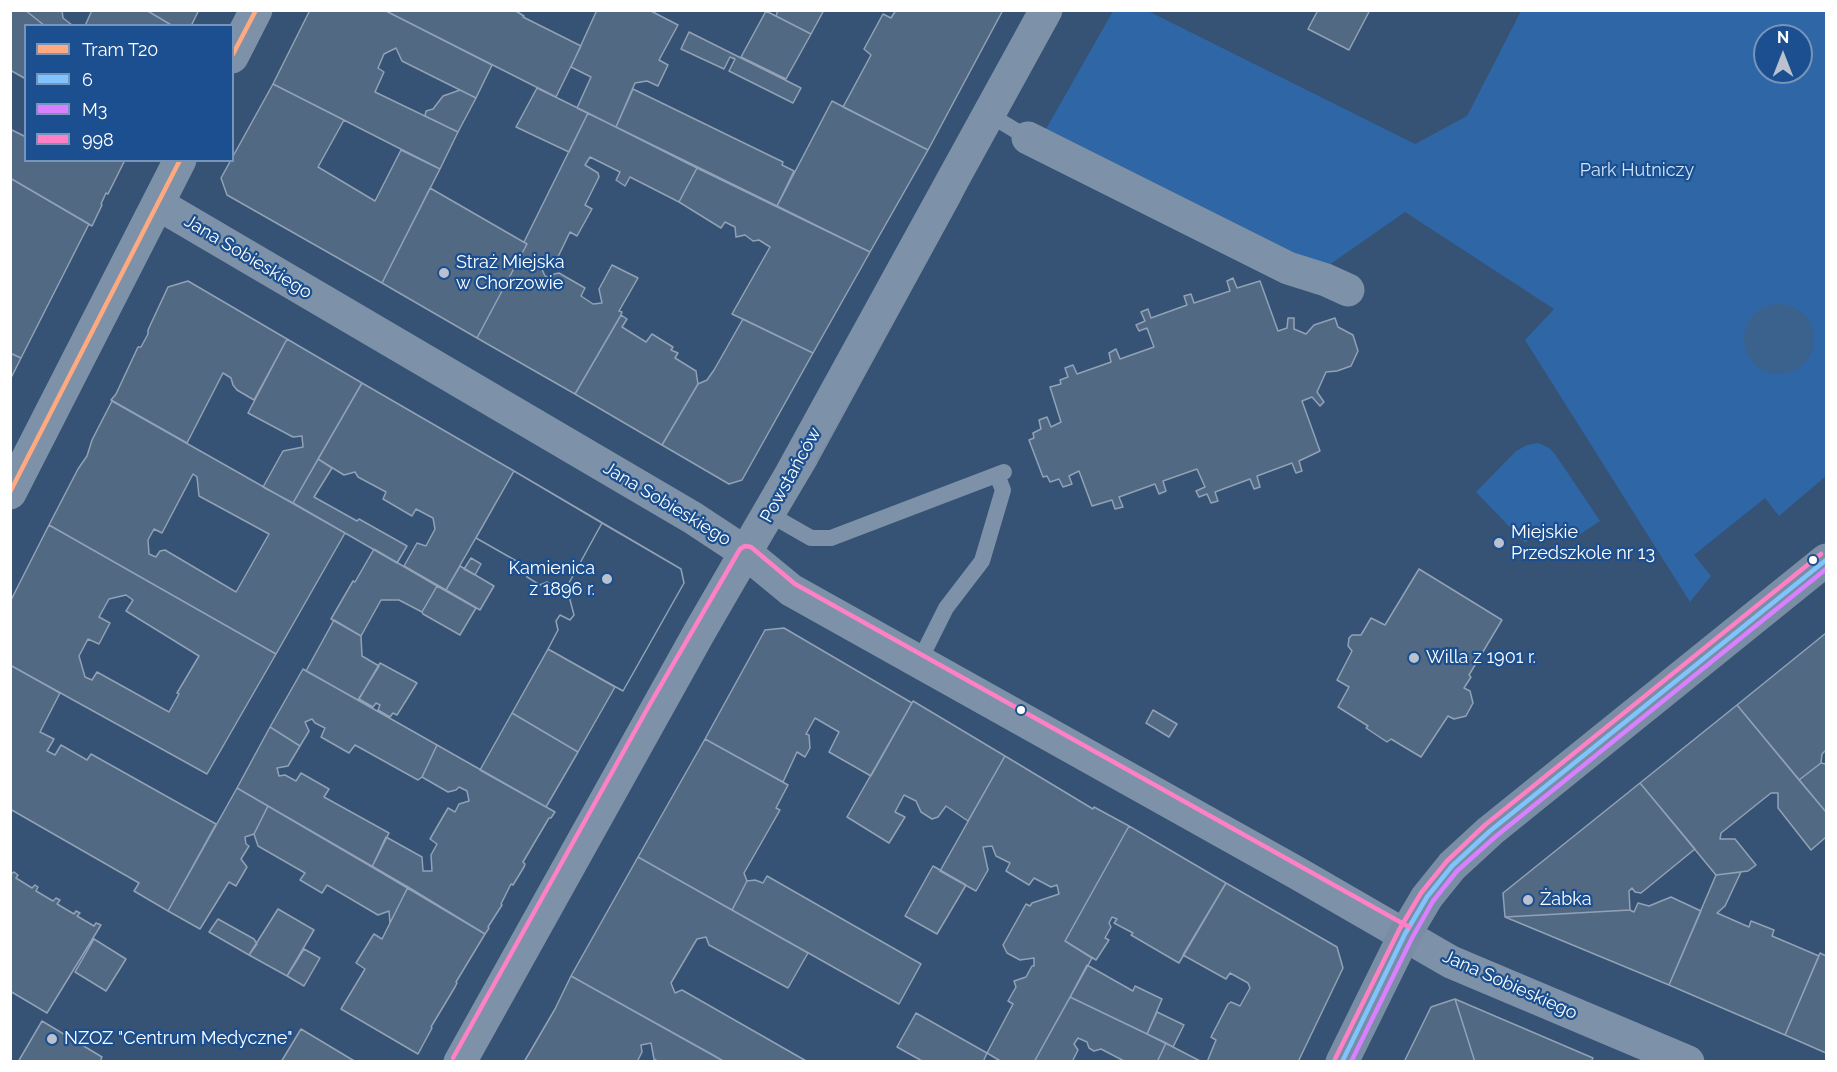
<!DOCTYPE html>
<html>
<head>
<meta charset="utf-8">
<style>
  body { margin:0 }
  #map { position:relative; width:1837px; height:1072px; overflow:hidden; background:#365274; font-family:Raleway,sans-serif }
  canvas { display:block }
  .frame { position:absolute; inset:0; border:12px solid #fff; pointer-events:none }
  .legend { position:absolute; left:24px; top:24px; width:210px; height:138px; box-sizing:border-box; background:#1b4f8f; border:2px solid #7695bc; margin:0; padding:8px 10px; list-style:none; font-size:18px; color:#fff }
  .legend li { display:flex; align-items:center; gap:12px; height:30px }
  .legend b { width:30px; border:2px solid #7695bc }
  .north { position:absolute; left:1753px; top:24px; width:60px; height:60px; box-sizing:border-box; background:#1b4f8f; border:2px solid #7695bc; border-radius:50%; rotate:0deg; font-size:16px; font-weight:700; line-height:24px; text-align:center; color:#fff }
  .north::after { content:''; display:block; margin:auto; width:21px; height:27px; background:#b9c2ce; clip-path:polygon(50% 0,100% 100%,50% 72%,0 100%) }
</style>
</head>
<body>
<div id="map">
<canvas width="1837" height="1072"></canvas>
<div class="frame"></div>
<ul class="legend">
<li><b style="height:8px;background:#ffa980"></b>Tram T20</li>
<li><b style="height:8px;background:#80c4ff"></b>6</li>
<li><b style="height:8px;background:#d880ff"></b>M3</li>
<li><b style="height:8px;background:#ff80c5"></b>998</li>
</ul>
<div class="north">N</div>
</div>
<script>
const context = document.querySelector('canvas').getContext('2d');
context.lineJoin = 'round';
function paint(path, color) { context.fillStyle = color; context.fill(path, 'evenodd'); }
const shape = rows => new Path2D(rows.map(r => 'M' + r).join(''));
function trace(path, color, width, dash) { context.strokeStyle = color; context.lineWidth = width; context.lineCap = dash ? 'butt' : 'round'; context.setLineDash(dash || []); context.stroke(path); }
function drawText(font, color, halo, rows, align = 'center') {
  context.font = font + ' Raleway,sans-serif'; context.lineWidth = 4.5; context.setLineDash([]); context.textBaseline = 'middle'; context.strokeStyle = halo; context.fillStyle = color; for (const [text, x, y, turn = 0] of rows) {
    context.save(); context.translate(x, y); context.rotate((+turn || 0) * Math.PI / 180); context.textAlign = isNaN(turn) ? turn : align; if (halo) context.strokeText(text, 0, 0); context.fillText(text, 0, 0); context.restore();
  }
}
paint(shape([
  [1113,11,1148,11,1415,144,1467,116,1521,11,1826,11,1826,476,1779,516,1765,498,1694,555,1711,576,1690,602,1525,340,1554,309,1405,212,1329,265,1292,252,1046,129],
  [1765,36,1801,36,1801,72,1765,72],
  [1538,443,1549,448,1555,454,1600,521,1573,539,1557,527,1547,527,1533,535,1525,543,1476,492,1516,451,1527,445]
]), '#2f66a5');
paint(shape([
  '1744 339a35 35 0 1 1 70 0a35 35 0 1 1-70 0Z'
]), '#3b618d');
const building = shape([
  [10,10,25,10,45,26,26,26,26,79,10,70,10,10],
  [25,10,62,10,63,18,72,25,77,26,45,26,25,10],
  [92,10,146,10,173,26,85,26,92,10],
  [146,10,199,10,191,26,173,26,146,10],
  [310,10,384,10,492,65,476,98,402,61,396,48,384,54,378,68,384,72,375,92,458,132,440,169,273,84,310,10],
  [384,10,514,10,524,16,523,17,581,46,556,97,384,10],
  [597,10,649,10,678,25,659,60,668,65,658,86,647,81,635,83,616,127,577,108,591,77,571,67,597,10],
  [778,10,824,10,811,34,776,16,778,10],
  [896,10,1003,10,928,150,843,107,871,55,864,49,883,14,891,18,896,10],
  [1318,10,1370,10,1349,50,1308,29,1318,10],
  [766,11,811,34,786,79,741,57,766,11],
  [689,32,801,88,793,103,729,71,735,59,730,57,724,69,681,49,689,32],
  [273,84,344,120,318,167,375,201,401,150,440,169,382,283,227,195,221,178,273,84],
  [537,88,588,113,569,152,516,127,537,88],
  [633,89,783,162,782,165,794,171,777,206,616,127,633,89],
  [460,90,476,98,458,132,425,116,426,111,433,109,443,96,460,90],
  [832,101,928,150,870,252,777,206,832,101],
  [588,113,697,168,679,202,630,177,625,186,616,180,620,172,590,157,585,165,598,173,599,177,585,205,592,209,577,236,570,232,555,263,541,267,545,276,551,278,554,274,559,273,585,288,581,296,593,304,602,303,599,289,612,265,638,278,619,311,622,312,621,315,575,394,477,338,527,244,524,242,588,113],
  [10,129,26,137,26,160,125,160,108,194,106,193,101,204,102,205,92,226,10,178,10,129],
  [697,168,870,252,813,353,732,314,770,247,759,240,753,241,745,235,736,237,735,227,725,222,721,228,679,202,697,168],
  [10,178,89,224,21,358,10,353,10,178],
  [430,188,527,244,477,338,382,283,430,188],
  [1233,278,1237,288,1260,281,1278,331,1287,328,1288,318,1294,318,1294,329,1306,334,1314,325,1335,318,1338,327,1353,335,1358,351,1351,366,1337,371,1326,372,1317,392,1324,402,1320,406,1312,397,1302,401,1320,451,1299,461,1302,471,1296,473,1292,463,1257,476,1260,487,1254,489,1250,479,1215,492,1218,501,1211,503,1207,494,1199,497,1196,491,1205,487,1197,469,1163,481,1166,491,1159,494,1155,484,1119,497,1123,507,1115,509,1112,500,1092,506,1079,471,1069,476,1072,484,1063,487,1059,479,1050,482,1047,476,1043,477,1029,440,1034,438,1033,433,1041,429,1039,420,1047,417,1051,427,1061,422,1050,387,1061,384,1060,380,1068,377,1065,368,1073,365,1077,374,1111,362,1109,353,1116,349,1120,359,1154,347,1147,328,1139,331,1136,325,1145,321,1141,312,1148,309,1151,318,1187,305,1184,296,1191,294,1194,303,1230,291,1227,281,1233,278],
  [188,281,287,339,254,400,237,390,233,385,231,378,223,373,187,443,111,400,116,394,138,347,141,347,148,334,148,330,168,287,188,281],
  [621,315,627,319,622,327,646,342,652,334,673,347,671,350,678,353,675,358,696,371,698,384,662,445,575,394,621,315],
  [743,319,813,353,742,480,729,484,662,445,698,384,707,380,714,370,743,319],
  [287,339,362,383,293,503,263,487,283,451,303,447,302,436,293,437,248,413,287,339],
  [10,353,21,358,10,380,10,353],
  [362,383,514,471,446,590,404,566,417,543,426,546,435,529,433,518,416,509,412,516,383,499,386,492,358,477,355,472,344,475,318,459,362,383],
  [112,401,345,533,276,654,49,525,78,469,87,456,92,440,112,401],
  [193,474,197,477,199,496,269,534,236,592,165,550,160,551,156,557,149,554,148,540,154,529,162,533,193,474],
  [318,459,332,468,314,497,357,521,359,519,407,546,397,563,293,503,318,459],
  [514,471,681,569,684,583,623,691,548,649,558,630,556,621,560,615,570,620,574,615,569,596,547,582,540,585,527,577,525,571,527,567,476,538,514,471],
  [514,471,602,523,564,592,547,582,540,585,527,577,525,571,527,567,476,538,514,471],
  [602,523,681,569,684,583,623,691,548,649,558,630,556,621,560,615,570,620,574,615,569,596,564,592,602,523],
  [49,525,276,654,207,774,10,665,10,602,49,525],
  [126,595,133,600,126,611,199,656,177,693,179,694,169,712,97,672,92,680,85,677,79,656,88,639,99,644,110,623,99,617,109,599,126,595],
  [374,549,437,586,422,612,399,600,381,600,361,636,331,619,353,581,355,582,374,549],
  [471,558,481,564,475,575,464,569,471,558],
  [460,566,494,586,480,610,446,590,460,566],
  [1419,569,1502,620,1469,675,1471,677,1464,688,1470,691,1473,703,1466,716,1454,719,1448,716,1421,757,1391,739,1387,742,1366,728,1368,726,1338,707,1349,687,1337,680,1352,651,1348,646,1349,638,1352,635,1361,635,1371,618,1385,625,1419,569],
  [437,586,476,608,460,635,423,614,422,612,437,586],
  [334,620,361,636,362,656,379,666,358,700,306,671,334,620],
  [784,628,912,703,871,776,829,752,839,732,815,718,806,734,809,735,810,748,805,757,797,752,783,782,705,739,765,630,784,628],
  [1826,633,1826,750,1822,754,1821,763,1799,780,1737,705,1826,633],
  [548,649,615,687,578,752,512,713,548,649],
  [380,663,417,683,397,715,393,713,390,717,378,710,380,705,376,703,373,707,359,699,380,663],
  [10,665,60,693,40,732,54,739,47,751,55,755,61,745,87,760,91,754,216,824,168,911,134,891,139,883,10,809,10,665],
  [303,669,437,745,422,777,418,780,355,745,349,753,321,737,325,728,315,723,312,719,305,722,309,731,300,746,270,727,303,669],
  [913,701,1005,756,968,821,946,806,938,817,932,819,921,812,916,801,904,795,895,812,905,817,889,843,847,817,913,701],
  [1737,705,1826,812,1826,837,1811,850,1778,808,1778,793,1771,793,1721,833,1720,839,1735,839,1756,865,1748,871,1716,875,1640,783,1737,705],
  [1153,710,1177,724,1169,737,1146,723,1153,710],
  [512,713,578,752,546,807,480,770,512,713],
  [270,727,300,746,288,766,277,768,279,776,285,775,296,781,301,773,329,789,324,797,389,833,372,867,237,788,270,727],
  [705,739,788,785,776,808,780,810,744,873,747,881,732,910,638,857,705,739],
  [437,745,555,812,551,818,549,818,523,862,525,864,524,867,513,885,511,884,501,904,502,905,488,927,489,928,485,934,372,867,386,837,422,857,423,871,432,871,431,855,437,844,430,839,448,808,455,812,459,804,469,801,467,791,459,787,456,790,448,792,422,777,437,745],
  [1005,756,1093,809,1094,807,1129,826,1065,941,1092,958,1034,1062,1002,1062,987,1053,1013,1004,1008,1001,1016,987,1014,981,1026,977,1032,966,1034,966,1034,958,1020,960,1007,953,1003,945,1026,904,1030,906,1032,903,1059,894,1057,885,1051,887,1034,878,1029,885,1006,871,1010,863,996,856,992,846,983,847,988,870,976,891,940,871,1005,756],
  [1821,763,1826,764,1826,812,1799,780,1821,763],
  [1640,783,1695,849,1641,893,1635,892,1632,888,1629,891,1630,910,1505,917,1503,893,1640,783],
  [237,788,268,806,254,834,245,837,246,844,249,846,241,859,247,867,236,886,229,882,200,929,168,911,237,788],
  [268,806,408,887,390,923,389,911,378,915,327,885,322,893,300,880,305,873,258,846,254,834,268,806],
  [1129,826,1226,883,1179,963,1131,935,1133,933,1114,923,1117,919,1112,917,1109,923,1111,927,1105,938,1109,940,1096,960,1065,941,1129,826],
  [638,857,808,953,788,988,709,945,706,937,697,939,671,983,675,993,682,990,808,1062,725,1062,571,976,638,857],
  [933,866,966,885,937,934,905,916,933,866],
  [14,872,18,875,16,878,32,888,35,885,38,887,36,891,53,901,56,898,60,900,57,904,74,914,76,911,80,913,77,916,94,926,96,923,101,925,47,1013,10,991,10,875,14,872],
  [1741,872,1725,906,1717,913,1749,927,1751,921,1774,930,1772,936,1819,956,1785,1035,1669,985,1716,875,1741,872],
  [767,876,921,964,899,1004,732,910,747,881,755,880,763,883,767,876],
  [1226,883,1337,947,1343,968,1298,1062,1207,1062,1216,1040,1211,1037,1228,1004,1231,1002,1240,1006,1250,988,1248,983,1230,973,1226,979,1183,955,1226,883],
  [408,887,485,934,456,982,457,983,455,987,431,1027,432,1028,418,1054,341,1009,365,969,356,963,372,937,374,934,382,939,408,887],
  [1671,897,1701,911,1669,985,1505,917,1630,910,1634,912,1638,903,1649,906,1671,897],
  [278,909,314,930,287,976,249,955,278,909],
  [218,919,254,939,257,944,249,955,209,932,218,919],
  [94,939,126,959,106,991,75,972,94,939],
  [304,949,320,958,304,986,287,976,304,949],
  [1820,953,1826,956,1826,1053,1785,1035,1820,953],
  [1087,965,1133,991,1135,986,1162,999,1147,1034,1070,997,1087,965],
  [571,976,713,1055,725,1062,659,1062,654,1059,651,1043,641,1045,642,1052,637,1062,524,1062,555,1009,571,976],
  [1070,997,1166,1043,1157,1062,1126,1062,1101,1049,1094,1051,1089,1048,1087,1042,1078,1038,1074,1044,1078,1050,1072,1062,1034,1062,1070,997],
  [1455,999,1593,1058,1591,1062,1475,1062,1455,999],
  [1455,999,1475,1062,1404,1062,1431,1007,1455,999],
  [1157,1012,1184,1025,1173,1047,1147,1034,1157,1012],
  [916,1013,987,1053,983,1062,924,1062,897,1047,916,1013],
  [42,1021,102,1057,100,1062,18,1062,42,1021],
  [301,1029,356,1062,281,1062,301,1029],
  [1166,1043,1173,1047,1202,1062,1157,1062,1166,1043]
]);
paint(building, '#526984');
trace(building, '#92a2b6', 1.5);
trace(shape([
  [990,115,1028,138],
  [769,514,811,538,831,538,1004,472],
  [919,662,946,608,982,561,1003,490,997,475]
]), '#7d92a8', 16);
trace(shape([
  [232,57,256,10],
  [1028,138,1288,268,1326,280,1348,290],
  [158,204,693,518,746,553,791,590,1297,873,1451,962,1688,1062],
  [10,493,180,160],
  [460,1062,700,631,791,474,1046,10]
]), '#7d92a8', 33);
trace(shape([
  [1342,1062,1405,934,1427,897,1452,866,1490,831,1826,560]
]), '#798da4', 33);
trace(shape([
  [470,1062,700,647,726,605,778,528,816,464,959,202,1005,107,1058,10]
]), '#7e92a7', 1.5);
trace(shape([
  [1342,1062,1405,934,1427,897,1452,866,1490,831,1826,560]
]), '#80c4ff', 4.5);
trace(shape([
  [1351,1062,1412,938,1433,901,1457,871,1495,837,1826,569]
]), '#d880ff', 4.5);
trace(shape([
  [453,1058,650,704,740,549,745,546,751,547,795,584,1409,927],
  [1335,1059,1399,930,1421,893,1447,861,1485,825,1821,554]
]), '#ff80c5', 4.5);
trace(shape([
  [232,56,256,10],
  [10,492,180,160]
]), '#ffa980', 4.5);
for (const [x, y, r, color] of [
  [444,273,6,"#b9c2ce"],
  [1499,543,6,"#b9c2ce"],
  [1813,560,5,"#fff"],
  [607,579,6,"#b9c2ce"],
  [1414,658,6,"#b9c2ce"],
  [1021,710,5,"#fff"],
  [1528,900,6,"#b9c2ce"],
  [52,1039,6,"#b9c2ce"]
]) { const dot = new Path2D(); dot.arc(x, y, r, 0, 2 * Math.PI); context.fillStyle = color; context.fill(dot); trace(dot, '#1b4f8f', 2); }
drawText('18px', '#cfe3fa', '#1b4f8f', [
  ["Park Hutniczy",1637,171]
]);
drawText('18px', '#fff', '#1b4f8f', [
  ["Jana Sobieskiego",248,257,31],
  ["Powstańców",791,475,-61],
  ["Jana Sobieskiego",667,504,31],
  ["Jana Sobieskiego",1510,985,24]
]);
drawText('18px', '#fff', '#1b4f8f', [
  ["Straż Miejska",456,263],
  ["w Chorzowie",456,284],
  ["Miejskie",1511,533],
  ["Przedszkole nr 13",1511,554],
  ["Kamienica",595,569,"right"],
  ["z 1896 r.",595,590,"right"],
  ["Willa z 1901 r.",1426,658],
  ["Żabka",1540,900],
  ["NZOZ \"Centrum Medyczne\"",64,1039]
], 'left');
</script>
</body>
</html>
